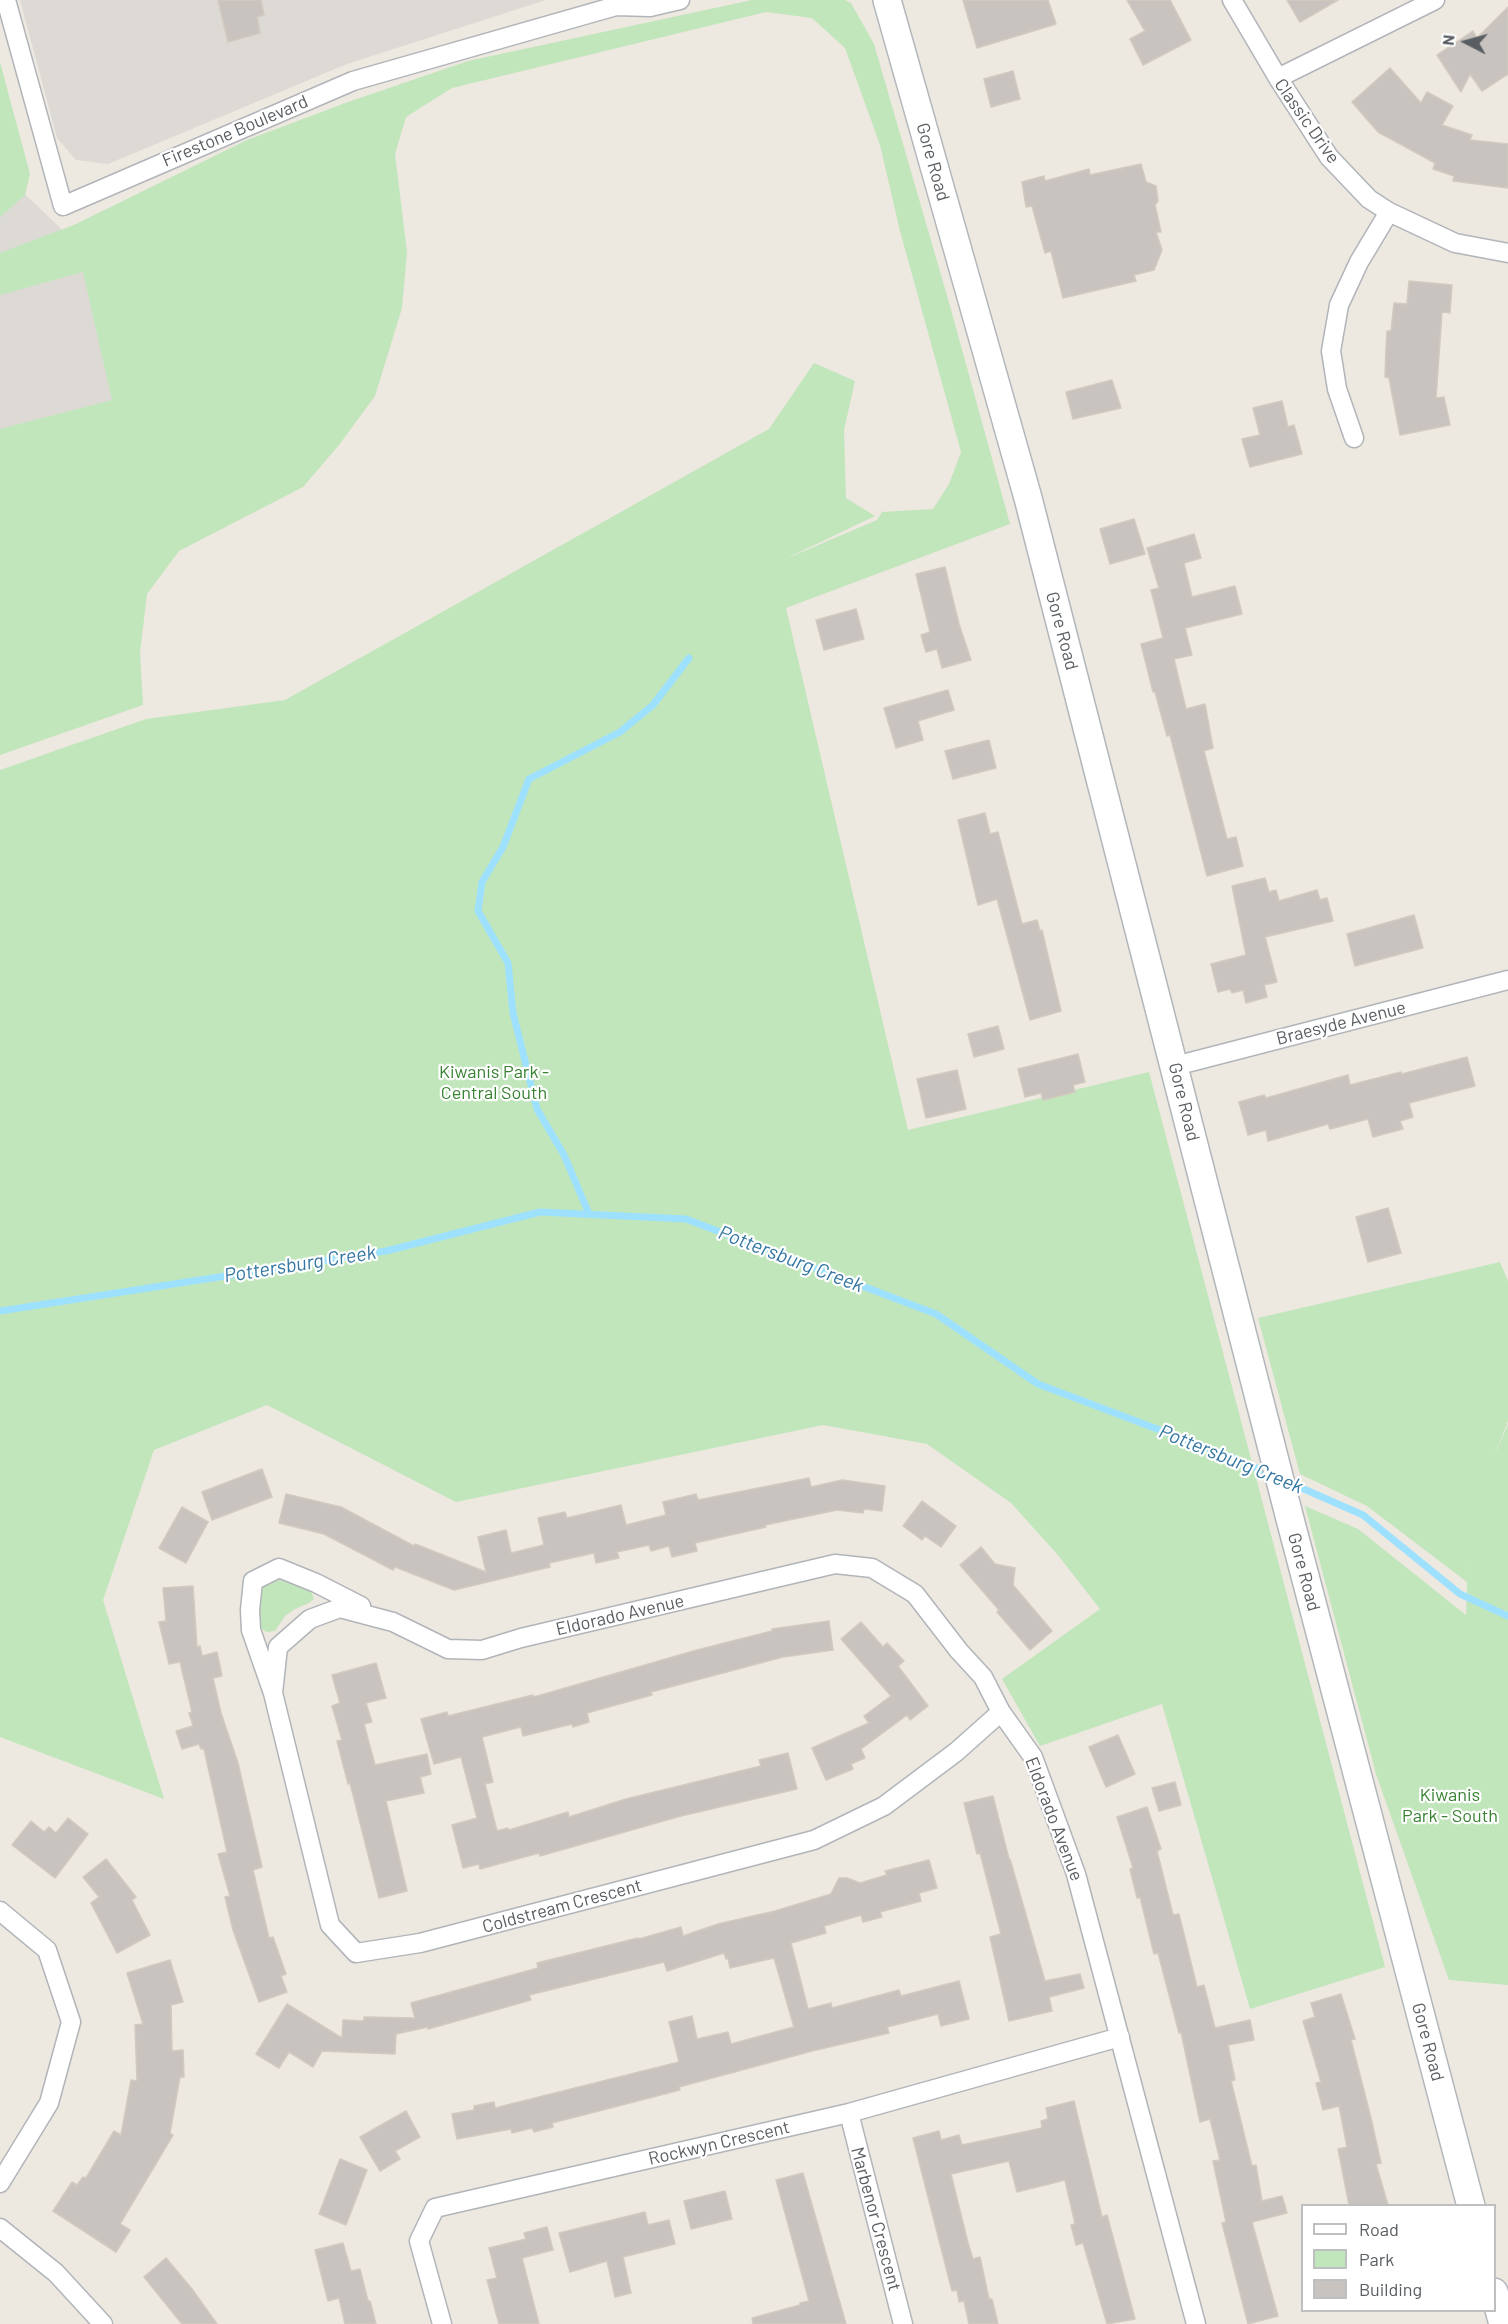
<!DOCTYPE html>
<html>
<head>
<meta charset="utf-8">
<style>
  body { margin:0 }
  #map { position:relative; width:1508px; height:2324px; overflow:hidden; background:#ede8e0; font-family:Barlow,sans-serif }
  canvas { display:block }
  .legend { position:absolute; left:1301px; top:2204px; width:195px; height:108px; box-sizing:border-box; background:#fff; border:2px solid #bdbfc0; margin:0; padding:8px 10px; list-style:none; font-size:18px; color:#595e62 }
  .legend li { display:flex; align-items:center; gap:12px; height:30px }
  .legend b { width:30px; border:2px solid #bdbfc0 }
  .north { position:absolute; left:1436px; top:12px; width:60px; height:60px; -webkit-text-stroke:4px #fff; paint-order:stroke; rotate:276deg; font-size:16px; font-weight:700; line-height:24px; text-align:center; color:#595e62 }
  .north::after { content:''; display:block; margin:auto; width:21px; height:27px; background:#595e62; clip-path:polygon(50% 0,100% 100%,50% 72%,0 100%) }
</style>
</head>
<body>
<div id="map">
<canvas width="1508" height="2324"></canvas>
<ul class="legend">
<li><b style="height:8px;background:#fff"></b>Road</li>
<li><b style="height:16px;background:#c1e6bb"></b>Park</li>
<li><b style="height:16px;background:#c8c3be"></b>Building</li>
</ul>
<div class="north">N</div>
</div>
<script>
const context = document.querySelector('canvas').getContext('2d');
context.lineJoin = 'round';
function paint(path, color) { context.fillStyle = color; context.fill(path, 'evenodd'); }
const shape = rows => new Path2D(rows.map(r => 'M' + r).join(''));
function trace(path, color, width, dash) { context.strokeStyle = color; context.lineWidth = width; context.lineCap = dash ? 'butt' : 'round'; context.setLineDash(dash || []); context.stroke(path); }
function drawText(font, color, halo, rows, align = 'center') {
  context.font = font + ' Barlow,sans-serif'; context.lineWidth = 4.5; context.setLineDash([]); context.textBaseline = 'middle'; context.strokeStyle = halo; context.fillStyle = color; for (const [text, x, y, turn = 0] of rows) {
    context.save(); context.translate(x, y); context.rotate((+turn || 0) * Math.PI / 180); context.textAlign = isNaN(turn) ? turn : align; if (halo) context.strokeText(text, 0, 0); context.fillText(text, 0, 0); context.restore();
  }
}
paint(shape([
  [20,0,546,0,347,64,108,164,76,160,57,138],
  [0,145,10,180,96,262,131,426,0,460]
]), '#dddad5');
paint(shape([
  [752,0,845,0,851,3,874,44,950,306,1010,524,786,608,908,1130,1149,1072,1385,1967,1250,2009,1162,1704,1040,1746,1002,1679,1100,1609,1057,1554,1011,1503,927,1444,823,1425,456,1502,267,1405,154,1450,103,1600,164,1799,0,1737,0,770,146,719,285,700,769,429,814,363,855,381,844,430,846,498,875,516,783,560,877,520,882,512,933,509,949,484,961,452,900,231,880,145,845,48,812,18,766,12,452,88,406,117,395,154,407,252,402,308,375,396,339,445,303,487,179,551,147,594,140,653,143,705,0,755,0,429,112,400,83,272,0,295,0,253,76,224,247,140,348,102,468,61],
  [0,62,30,174,25,195,0,217],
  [1500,1262,1508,1281,1508,1421,1493,1459,1508,1424,1508,1985,1449,1980,1376,1774,1305,1506,1358,1529,1466,1615,1468,1557,1467,1582,1367,1506,1300,1474,1258,1318],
  [279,1580,303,1585,311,1591,314,1599,309,1603,295,1609,285,1616,275,1631,267,1632,260,1628,256,1598,265,1584]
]), '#c1e6bb');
trace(shape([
  [589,1214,564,1155,537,1109,513,1013,508,963,478,911,482,882,503,847,529,779,620,732,653,705,689,658],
  [0,1311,386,1251,540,1212,686,1219,936,1314,1038,1384,1226,1455,1270,1474],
  [1288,1482,1363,1515,1460,1594,1508,1616]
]), '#9ee1ff', 7);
const building = shape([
  [218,0,261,0,264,15,257,17,260,33,228,42,218,0],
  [963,0,1048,0,1056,24,977,48,963,0],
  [1127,0,1170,0,1191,40,1143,65,1130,39,1145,31,1127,0],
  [1287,0,1338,0,1300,22,1287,0],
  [1508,7,1508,74,1482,91,1470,74,1461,92,1437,55,1473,31,1477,38,1508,7],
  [1390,68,1421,103,1427,92,1453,106,1442,125,1472,135,1470,140,1508,144,1508,188,1453,181,1454,176,1433,169,1435,163,1378,132,1352,102,1390,68],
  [1013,71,1020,99,991,107,984,79,1013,71],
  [1141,164,1146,182,1156,186,1158,201,1155,205,1161,232,1156,232,1162,250,1154,270,1134,275,1136,281,1063,298,1051,251,1045,253,1032,206,1026,207,1022,182,1044,176,1045,181,1089,169,1090,175,1141,164],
  [1409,281,1452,285,1450,313,1442,312,1436,398,1444,397,1450,425,1400,435,1389,378,1385,377,1386,348,1387,331,1391,331,1394,303,1407,304,1409,281],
  [1112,380,1121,408,1073,419,1066,392,1112,380],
  [1282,401,1288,427,1294,425,1302,454,1250,467,1242,439,1260,435,1253,408,1282,401],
  [1134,519,1145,554,1110,564,1100,529,1134,519],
  [1194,534,1201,558,1184,563,1192,597,1235,586,1242,614,1185,628,1192,655,1174,659,1186,709,1205,704,1213,748,1204,751,1227,839,1236,837,1243,866,1207,876,1170,735,1167,736,1155,692,1153,692,1141,644,1163,638,1151,590,1159,588,1147,548,1194,534],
  [945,567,959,624,971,660,942,668,937,649,926,652,921,635,930,632,916,574,945,567],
  [856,609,864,639,824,650,816,620,856,609],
  [948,690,954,710,918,721,923,740,896,748,884,708,948,690],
  [989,740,996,768,953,779,945,751,989,740],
  [985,813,990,834,998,832,1022,924,1037,920,1040,931,1042,930,1061,1011,1030,1020,997,899,978,905,958,820,985,813],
  [1265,878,1269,892,1276,890,1279,901,1317,890,1320,900,1327,898,1333,921,1265,937,1277,982,1264,985,1267,997,1246,1003,1243,990,1232,993,1230,989,1218,992,1211,964,1246,955,1232,886,1265,878],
  [1414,915,1423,948,1355,966,1347,934,1414,915],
  [998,1026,1004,1049,974,1057,968,1034,998,1026],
  [1078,1054,1085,1082,1073,1085,1075,1092,1043,1100,1041,1093,1025,1097,1018,1069,1078,1054],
  [1467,1057,1475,1086,1409,1103,1413,1117,1400,1121,1403,1129,1373,1137,1368,1119,1330,1129,1328,1124,1268,1141,1266,1130,1248,1135,1239,1102,1264,1095,1266,1098,1348,1075,1350,1085,1401,1072,1402,1074,1467,1057],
  [957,1070,966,1109,926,1118,917,1079,957,1070],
  [1388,1208,1401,1253,1368,1262,1356,1217,1388,1208],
  [262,1469,272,1497,212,1520,202,1492,262,1469],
  [809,1478,811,1487,842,1480,885,1486,882,1511,864,1509,863,1513,837,1510,765,1525,766,1527,695,1543,697,1551,672,1557,669,1546,651,1551,649,1545,617,1552,619,1558,596,1563,594,1553,549,1563,550,1567,454,1590,395,1567,393,1570,324,1534,279,1523,286,1494,341,1507,414,1546,415,1544,486,1572,478,1537,506,1530,511,1553,544,1545,538,1518,565,1512,567,1518,621,1505,626,1525,666,1515,663,1502,696,1494,698,1500,809,1478],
  [922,1501,956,1526,941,1547,925,1536,922,1540,903,1526,922,1501],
  [182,1507,208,1522,186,1563,159,1548,182,1507],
  [981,1547,995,1564,1015,1568,1013,1585,1052,1631,1030,1650,997,1612,999,1610,960,1565,981,1547],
  [193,1586,197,1647,200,1646,202,1656,217,1652,222,1676,213,1678,221,1713,238,1763,262,1867,253,1870,269,1938,273,1937,286,1974,281,1976,287,1992,259,2002,233,1930,225,1897,230,1896,218,1854,227,1852,204,1749,201,1749,199,1744,182,1749,176,1731,193,1726,189,1713,192,1712,180,1662,169,1664,159,1622,166,1621,163,1588,193,1586],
  [829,1621,833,1650,783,1657,651,1692,652,1695,587,1713,589,1722,573,1727,572,1724,523,1736,521,1727,482,1737,493,1782,485,1784,497,1831,508,1828,509,1830,568,1812,569,1817,626,1799,761,1766,759,1760,788,1753,797,1789,681,1816,540,1856,539,1853,480,1869,479,1864,463,1868,452,1825,477,1818,461,1757,434,1764,421,1719,447,1712,448,1716,533,1695,534,1697,697,1650,772,1631,772,1629,829,1621],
  [861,1622,883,1647,887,1643,904,1661,898,1666,928,1706,910,1720,907,1715,861,1749,865,1758,851,1764,853,1769,826,1780,812,1748,869,1723,864,1716,891,1696,841,1639,861,1622],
  [376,1663,386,1698,366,1703,372,1722,364,1724,375,1765,427,1754,431,1774,420,1777,424,1793,386,1801,407,1891,379,1898,350,1783,348,1784,337,1741,342,1740,332,1706,340,1703,332,1675,376,1663],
  [1118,1735,1135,1774,1106,1787,1089,1747,1118,1735],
  [1175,1782,1181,1805,1159,1811,1152,1788,1175,1782],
  [993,1796,1009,1859,1010,1859,1045,1981,1080,1974,1084,1988,1049,1997,1052,2011,1009,2021,990,1937,1001,1934,980,1853,977,1854,964,1803,993,1796],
  [1147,1807,1161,1849,1157,1851,1173,1915,1179,1914,1197,1987,1204,1985,1215,2028,1250,2020,1254,2040,1228,2045,1235,2080,1231,2081,1252,2166,1256,2165,1262,2201,1282,2196,1287,2213,1252,2222,1278,2316,1248,2324,1222,2223,1226,2222,1213,2161,1220,2160,1210,2119,1200,2122,1181,2032,1179,2033,1158,1953,1154,1954,1140,1897,1137,1898,1130,1869,1133,1868,1117,1817,1147,1807],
  [68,1818,88,1834,55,1878,12,1845,31,1821,44,1832,49,1827,56,1833,68,1818],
  [106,1859,136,1897,132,1900,150,1935,117,1953,91,1903,99,1897,83,1877,106,1859],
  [929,1860,937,1888,919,1893,921,1901,880,1912,882,1917,863,1922,861,1915,824,1926,826,1933,791,1943,808,2009,831,2003,832,2008,899,1990,901,1996,959,1981,969,2019,941,2026,938,2014,887,2027,889,2033,812,2051,679,2087,680,2090,552,2123,553,2127,534,2132,532,2128,512,2133,511,2129,457,2139,452,2114,474,2110,474,2106,494,2102,495,2108,679,2062,669,2022,692,2016,697,2039,728,2032,731,2044,794,2027,774,1958,730,1968,728,1958,726,1959,724,1953,667,1971,664,1962,529,1995,531,2000,428,2029,428,2027,396,2034,395,2054,322,2051,313,2067,289,2052,279,2068,256,2054,287,2004,342,2038,343,2020,364,2021,364,2017,415,2018,411,2003,538,1968,537,1963,638,1938,639,1939,681,1927,683,1936,718,1924,775,1911,831,1894,839,1878,847,1878,860,1883,887,1875,885,1871,929,1860],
  [170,1960,183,2002,171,2005,172,2051,183,2050,184,2077,180,2077,170,2133,173,2135,120,2224,130,2230,116,2252,53,2211,72,2182,77,2185,83,2177,86,2178,114,2131,121,2135,131,2080,137,2081,135,2025,143,2024,127,1973,170,1960],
  [1341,1994,1355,2039,1351,2040,1371,2118,1381,2163,1376,2164,1388,2205,1349,2205,1338,2149,1347,2147,1339,2106,1323,2110,1316,2083,1321,2082,1303,2021,1315,2017,1311,2003,1341,1994],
  [1074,2101,1102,2217,1107,2215,1135,2319,1107,2324,1083,2243,1076,2245,1071,2225,1075,2224,1065,2180,1017,2192,1009,2161,951,2174,968,2243,973,2259,980,2257,989,2299,992,2299,998,2324,969,2324,964,2301,959,2302,957,2290,952,2291,913,2138,939,2131,941,2140,959,2135,962,2145,1042,2128,1041,2121,1048,2119,1046,2108,1074,2101],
  [406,2111,420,2137,395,2151,400,2159,380,2171,360,2137,406,2111],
  [340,2159,367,2170,346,2225,319,2214,340,2159],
  [803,2173,846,2324,753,2324,752,2318,800,2305,800,2303,809,2301,776,2180,803,2173],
  [725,2191,732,2219,691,2229,684,2201,725,2191],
  [645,2212,648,2225,669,2220,675,2244,623,2257,631,2293,615,2297,607,2261,570,2272,559,2233,645,2212],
  [547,2227,553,2250,522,2258,539,2324,499,2324,487,2280,497,2278,489,2248,526,2239,524,2233,547,2227],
  [343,2243,351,2271,360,2269,368,2301,370,2301,376,2324,345,2324,339,2298,328,2301,315,2250,343,2243],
  [166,2258,192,2289,217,2324,182,2324,144,2277,166,2258]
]);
paint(building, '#c8c3be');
trace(building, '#d2c9bf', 1.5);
const minor = shape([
  [6,0,63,206,353,81,616,6,650,7,680,0],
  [1232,0,1278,78,1329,157,1369,199,1389,212,1455,243,1508,253],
  [1278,78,1435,0],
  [1354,438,1337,389,1331,351,1339,305,1359,262,1389,212],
  [1175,1066,1508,980],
  [361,1606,316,1583,279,1568,253,1581,250,1610,251,1630,273,1693,330,1925,356,1953,420,1943,814,1840,884,1806,956,1752,1001,1712],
  [273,1693,278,1647,310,1619,340,1608,393,1622,448,1649,482,1650,521,1638,835,1564,872,1568,915,1594,959,1651,983,1677,1001,1712,1033,1757,1076,1874,1196,2324],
  [0,1911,47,1950,71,2022,49,2103,0,2183],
  [849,2113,903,2324],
  [0,2228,56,2273,103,2324],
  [442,2324,419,2241,435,2208,849,2113,1120,2037]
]);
const secondary = shape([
  [887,0,1028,498,1290,1519,1471,2206],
  [1494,2292,1503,2324]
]);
trace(minor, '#b1b5b9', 21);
trace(secondary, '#b2b7bc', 30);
trace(minor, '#fff', 18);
trace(secondary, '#fff', 27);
drawText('18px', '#595e62', '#fff', [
  ["Classic Drive",1307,121,55],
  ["Firestone Boulevard",235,131,-23],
  ["Gore Road",933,162,74],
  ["Gore Road",1062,631,75],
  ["Braesyde Avenue",1341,1023,-14],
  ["Gore Road",1184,1102,76],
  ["Gore Road",1304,1572,75],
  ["Eldorado Avenue",620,1615,-13],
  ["Eldorado Avenue",1054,1819,69],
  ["Coldstream Crescent",562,1906,-15],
  ["Gore Road",1428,2042,75],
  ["Rockwyn Crescent",719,2143,-13],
  ["Marbenor Crescent",876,2219,75]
]);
drawText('18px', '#388231', '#fff', [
  ["Kiwanis Park -",494,1072],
  ["Central South",494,1093],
  ["Kiwanis",1450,1795],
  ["Park - South",1450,1816]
]);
drawText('italic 20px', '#3577a2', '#fff', [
  ["Pottersburg Creek",791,1259,21],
  ["Pottersburg Creek",300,1264,-9],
  ["Pottersburg Creek",1231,1459,22]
]);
</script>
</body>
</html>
